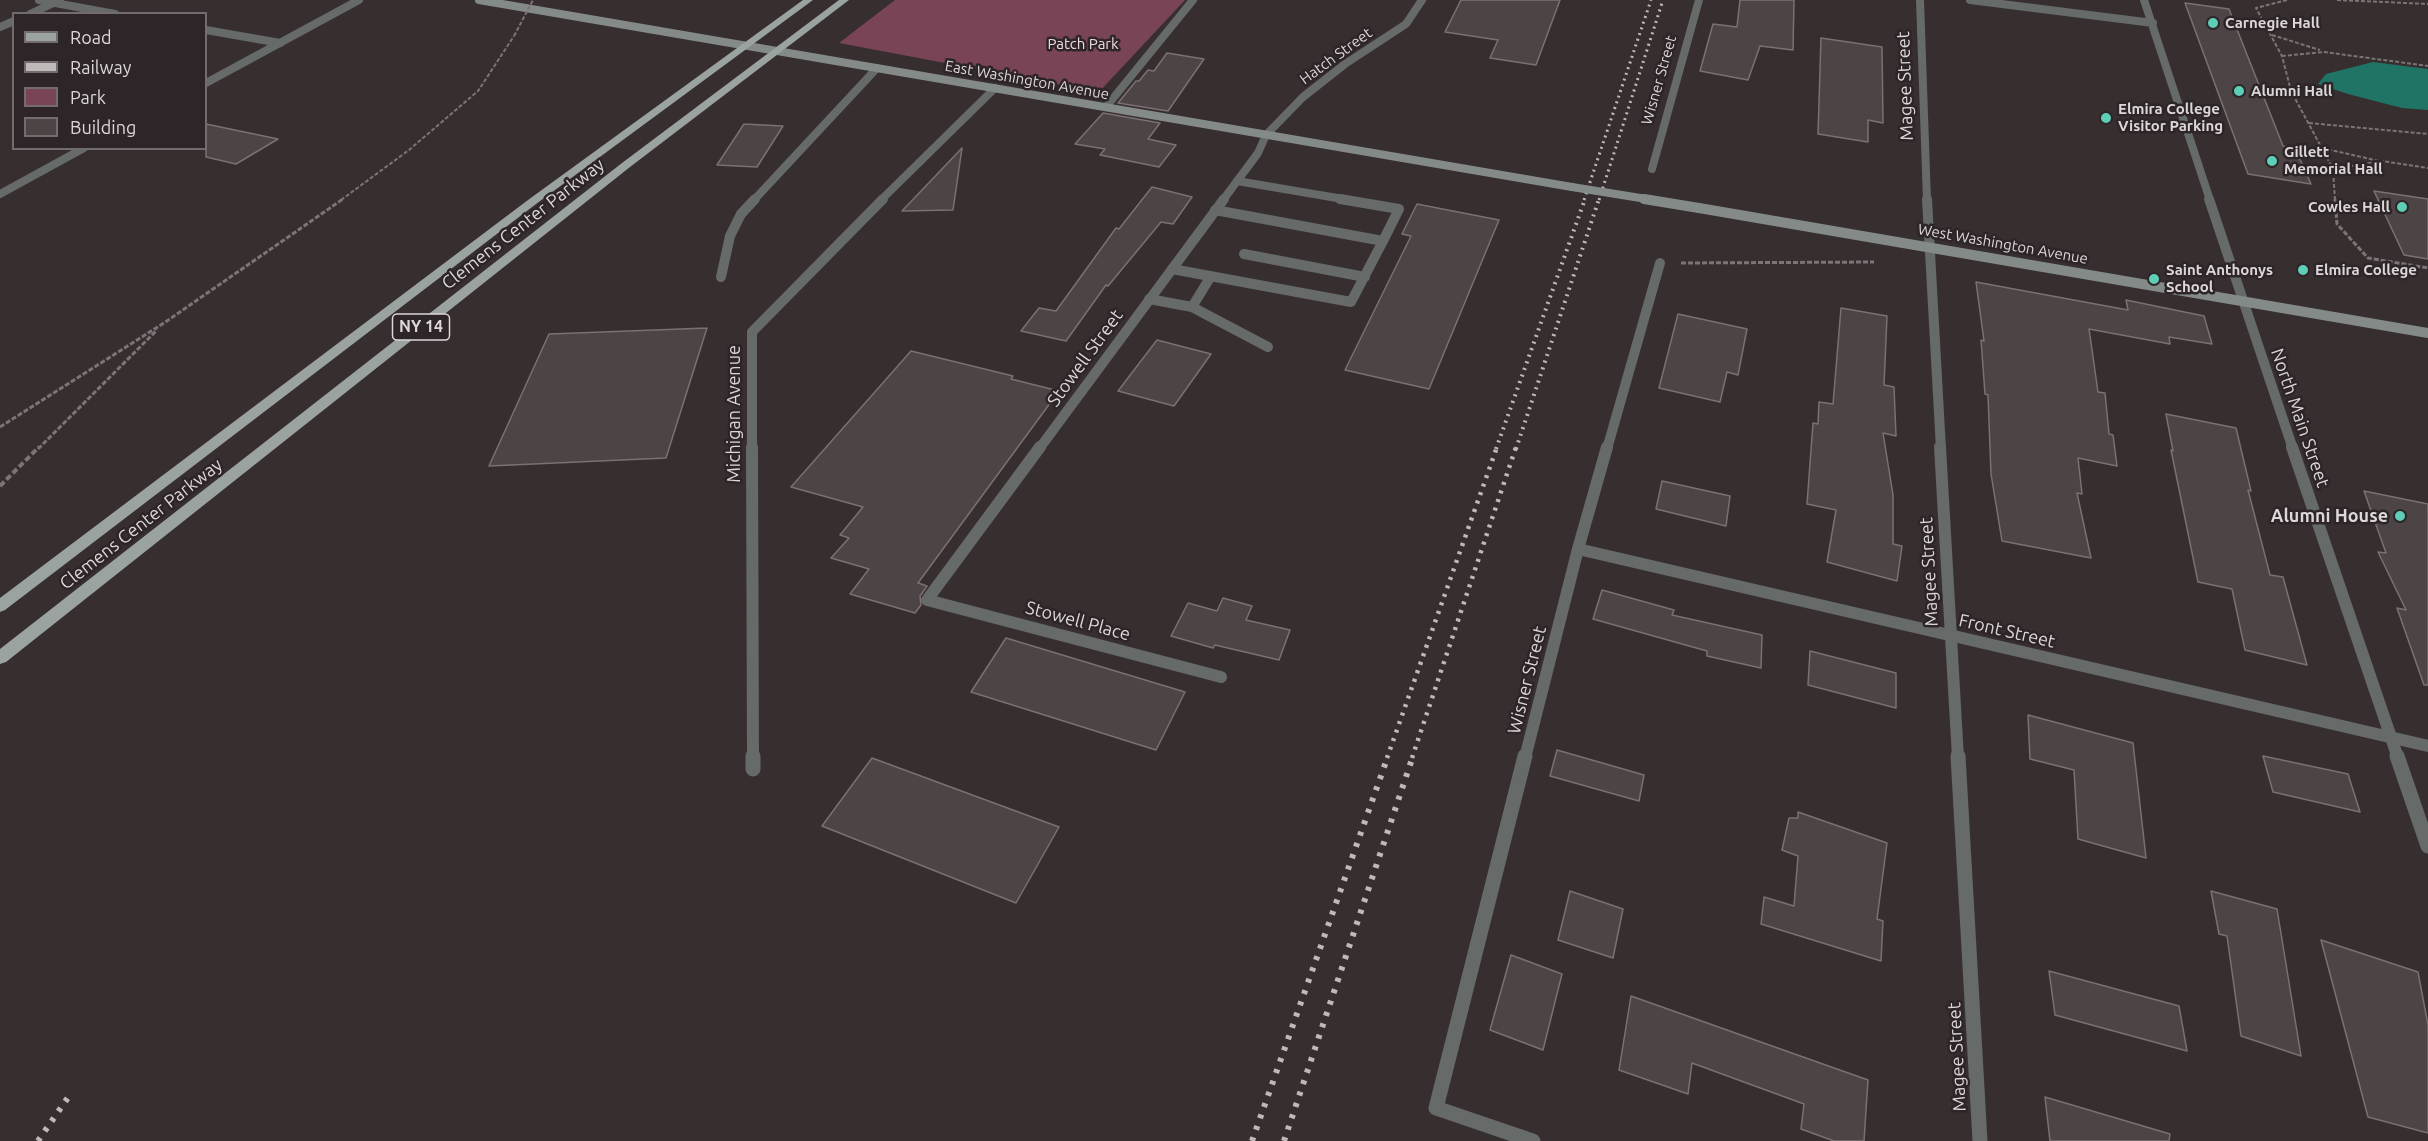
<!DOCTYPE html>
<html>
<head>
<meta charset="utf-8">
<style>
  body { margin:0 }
  #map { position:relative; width:2428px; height:1141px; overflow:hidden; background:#372e30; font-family:Ubuntu,sans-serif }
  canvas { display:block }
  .legend { position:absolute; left:12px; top:12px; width:195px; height:138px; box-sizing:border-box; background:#2d2527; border:2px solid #736c6e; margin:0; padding:8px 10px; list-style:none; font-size:18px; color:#dcd7d8 }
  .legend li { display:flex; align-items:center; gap:12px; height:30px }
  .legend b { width:30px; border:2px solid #736c6e }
</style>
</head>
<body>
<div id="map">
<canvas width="2428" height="1141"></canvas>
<ul class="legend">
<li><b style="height:8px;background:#9aa3a0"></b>Road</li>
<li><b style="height:8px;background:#bfb9ba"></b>Railway</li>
<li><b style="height:16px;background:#794455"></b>Park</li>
<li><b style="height:16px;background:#4d4446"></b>Building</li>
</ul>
</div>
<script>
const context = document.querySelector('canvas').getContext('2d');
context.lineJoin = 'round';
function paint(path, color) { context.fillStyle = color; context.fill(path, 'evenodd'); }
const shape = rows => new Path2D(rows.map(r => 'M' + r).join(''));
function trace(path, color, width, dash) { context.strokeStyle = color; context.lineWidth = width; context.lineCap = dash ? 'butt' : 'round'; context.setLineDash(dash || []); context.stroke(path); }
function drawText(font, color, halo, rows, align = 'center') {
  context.font = font + ' Ubuntu,sans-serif'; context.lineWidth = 5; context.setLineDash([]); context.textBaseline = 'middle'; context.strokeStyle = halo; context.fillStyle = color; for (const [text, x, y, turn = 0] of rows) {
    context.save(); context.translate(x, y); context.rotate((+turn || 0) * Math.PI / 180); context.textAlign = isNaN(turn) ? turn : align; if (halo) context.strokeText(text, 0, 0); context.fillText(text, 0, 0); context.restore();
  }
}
paint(shape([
  [895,0,1185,0,1099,92,839,43]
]), '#794455');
paint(shape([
  [2373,62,2428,69,2428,110,2402,108,2348,94,2318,84,2326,74]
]), '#1f7465');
const building = shape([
  [1461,0,1560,0,1536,65,1490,58,1498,40,1445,32,1461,0],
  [1740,0,1794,0,1793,50,1760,46,1748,80,1700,71,1713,24,1737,27,1740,0],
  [2185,3,2229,9,2283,146,2295,148,2311,184,2248,174,2185,3],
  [1821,38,1882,47,1883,123,1868,120,1868,142,1818,134,1821,38],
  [1167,53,1204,59,1168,111,1118,103,1136,81,1139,81,1148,70,1154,71,1167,53],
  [1103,113,1160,123,1148,139,1176,145,1159,167,1100,155,1105,149,1075,144,1103,113],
  [206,124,278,139,236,164,206,157,206,124],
  [744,124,783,126,757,167,717,165,744,124],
  [962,148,953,210,902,211,962,148],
  [1152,187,1192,197,1173,224,1161,222,1108,286,1106,285,1066,341,1021,331,1039,308,1056,311,1116,228,1119,229,1152,187],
  [2374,191,2428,199,2428,259,2404,255,2374,191],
  [1417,204,1499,220,1429,389,1345,370,1411,236,1402,234,1417,204],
  [1976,282,2128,310,2126,300,2204,316,2212,344,2169,337,2170,344,2089,329,2098,392,2105,393,2109,434,2113,435,2117,466,2078,458,2082,494,2077,493,2091,558,2002,541,1991,474,1988,395,1985,394,1981,340,1984,341,1976,282],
  [1841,308,1887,316,1884,385,1894,387,1896,436,1883,433,1893,495,1893,544,1902,546,1897,581,1827,562,1836,510,1807,504,1813,423,1818,424,1819,402,1833,404,1841,308],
  [1678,314,1747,329,1738,375,1727,372,1720,402,1659,388,1678,314],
  [707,328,666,458,489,466,549,334,707,328],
  [1157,340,1211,354,1174,406,1118,391,1157,340],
  [911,351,1013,376,1011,379,1059,391,918,583,927,586,920,596,921,605,915,613,850,594,869,569,831,558,849,538,840,535,863,507,791,487,911,351],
  [2166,414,2236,428,2251,491,2248,490,2270,575,2283,577,2307,665,2245,650,2232,589,2198,582,2171,450,2173,451,2166,414],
  [1662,481,1730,496,1726,526,1656,509,1662,481],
  [2364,491,2428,504,2428,685,2424,685,2397,608,2406,610,2378,552,2386,553,2364,491],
  [1602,590,1674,610,1672,615,1762,635,1761,668,1707,656,1707,651,1593,619,1602,590],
  [1223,598,1252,606,1246,620,1290,630,1279,660,1215,645,1213,648,1171,636,1188,603,1217,611,1223,598],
  [1006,638,1185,692,1156,750,971,692,1006,638],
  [1810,651,1896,673,1896,708,1808,685,1810,651],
  [2028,715,2133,743,2146,858,2078,839,2074,770,2030,759,2028,715],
  [1557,750,1644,775,1639,801,1550,776,1557,750],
  [2263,756,2348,774,2360,812,2273,792,2263,756],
  [872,758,1059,827,1016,903,822,826,872,758],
  [1798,812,1887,843,1877,919,1883,921,1881,961,1761,924,1764,897,1794,906,1798,856,1782,850,1789,818,1798,818,1798,812],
  [1570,891,1623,909,1613,958,1558,940,1570,891],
  [2211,891,2277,909,2301,1056,2241,1036,2227,936,2219,934,2211,891],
  [2321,940,2418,972,2428,1025,2428,1133,2368,1117,2321,940],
  [1511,955,1562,974,1543,1050,1490,1030,1511,955],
  [2049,971,2179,1006,2187,1051,2055,1015,2049,971],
  [1631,996,1868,1080,1864,1141,1834,1141,1801,1129,1804,1104,1692,1063,1688,1094,1619,1070,1631,996],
  [2045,1097,2170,1134,2169,1141,2050,1141,2045,1097]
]);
paint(building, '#4d4446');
trace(building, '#7b7173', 1.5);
trace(shape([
  [2287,0,2256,8,2282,56,2291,91,2333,169],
  [2337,0,2428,4],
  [2272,35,2320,50],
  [2282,56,2324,52,2428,66],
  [2309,123,2428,134],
  [2322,148,2379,161],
  [341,200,409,150,478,91,514,36],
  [2335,200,2333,169,2382,161,2428,168]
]), '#7c7476', 2, [4, 2]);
trace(shape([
  [2335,199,2337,224,2368,258,2428,268],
  [1681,263,1874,262],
  [0,427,164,323,343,199],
  [38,449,157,330]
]), '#7c7476', 3, [5, 2]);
trace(shape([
  [0,486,39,447]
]), '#7c7476', 4, [6, 3]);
trace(shape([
  [39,0,115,14],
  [206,30,280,43],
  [1237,181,1349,200],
  [754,200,877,68]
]), '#666a69', 8);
trace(shape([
  [1340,199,1399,209,1383,241],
  [1244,254,1365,277],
  [1172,269,1351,302,1383,241,1215,210],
  [1211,276,1192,307,1268,347],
  [721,277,730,236,741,214,755,199],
  [1149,299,1192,307]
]), '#666a69', 10);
trace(shape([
  [1920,0,1927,200],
  [1970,0,2153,23],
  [2144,0,2210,200],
  [30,14,60,0],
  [0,27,14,21],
  [206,83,359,0],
  [1106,107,1193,0],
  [1652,169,1699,0],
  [0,194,84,148],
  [881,200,995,88],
  [1223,200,1258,153,1266,135,1303,97,1345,64,1406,24,1422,0]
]), '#666a69', 8);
trace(shape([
  [1927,199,1941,449],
  [2209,199,2293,449],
  [752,449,752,332,883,199],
  [1039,449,1224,199],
  [1607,449,1660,263]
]), '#666a69', 10);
trace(shape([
  [752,447,753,758],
  [1040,447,927,600,1221,677],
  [1940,447,1958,758],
  [2292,447,2398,758],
  [1578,549,2428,746],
  [1525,758,1578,549,1607,447]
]), '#666a69', 12);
trace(shape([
  [753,756,753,769],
  [1525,756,1436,1108,1533,1141],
  [1958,756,1980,1141],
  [2397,756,2428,846]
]), '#666a69', 15);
trace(shape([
  [479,0,1572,187]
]), '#838a88', 8);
trace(shape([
  [1699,208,2428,333]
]), '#838a88', 10);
paint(shape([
  [803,0,813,0,536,204,5,610,0,612,0,598,528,200,803,0],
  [839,0,849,0,630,167,6,662,0,664,0,649,622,163,839,0]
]), '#9aa3a0');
trace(shape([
  [1584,200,1651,0],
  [1599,200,1663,0]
]), '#bfb9ba', 3, [2, 4]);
trace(shape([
  [1496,449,1585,199],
  [1516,449,1599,199]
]), '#bfb9ba', 4, [2, 5]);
trace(shape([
  [1387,758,1497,447],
  [1412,758,1516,447]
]), '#bfb9ba', 4.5, [3, 6]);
trace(shape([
  [38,1141,69,1096],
  [1252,1141,1388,756],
  [1284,1141,1413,756]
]), '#bfb9ba', 6, [4, 8]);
trace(shape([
  [514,36,533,0]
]), '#7c7476', 2, [4, 2]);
trace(shape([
  [1572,187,1653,200]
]), '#838a88', 8);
trace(shape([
  [1644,199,1699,208]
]), '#838a88', 10);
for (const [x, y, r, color] of [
  [2213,23,6,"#5eceb7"],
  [2239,91,6,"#5eceb7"],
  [2106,118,6,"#5eceb7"],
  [2272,161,6,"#5eceb7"],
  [2402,207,6,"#5eceb7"],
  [2303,270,6,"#5eceb7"],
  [2154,279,6,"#5eceb7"],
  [2400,516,6,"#5eceb7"]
]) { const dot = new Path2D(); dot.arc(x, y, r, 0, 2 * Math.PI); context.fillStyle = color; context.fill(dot); trace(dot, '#2d2527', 2); }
drawText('bold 15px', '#dcd7d8', '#2d2527', [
  ["Carnegie Hall",2225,23],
  ["Alumni Hall",2251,91],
  ["Elmira College",2118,109],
  ["Visitor Parking",2118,126],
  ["Gillett",2284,152],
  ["Memorial Hall",2284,169],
  ["Cowles Hall",2390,207,"right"],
  ["Saint Anthonys",2166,270],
  ["School",2166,287],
  ["Elmira College",2315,270]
], 'left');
drawText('15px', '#f1dae0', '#2d2527', [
  ["Patch Park",1083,44]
]);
drawText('15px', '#dcd7d8', '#2d2527', [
  ["Hatch Street",1336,56,-36],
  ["East Washington Avenue",1027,80,10],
  ["Wisner Street",1659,80,-74],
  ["West Washington Avenue",2003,244,10]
]);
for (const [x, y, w] of [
  [421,327,57]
]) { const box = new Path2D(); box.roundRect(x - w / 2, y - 13, w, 26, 4.5); context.fillStyle = '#2d2527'; context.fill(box); trace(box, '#dcd7d8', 1.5); }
drawText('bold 16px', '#dcd7d8', null, [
  ["NY 14",421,327]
]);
drawText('18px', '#dcd7d8', '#2d2527', [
  ["Magee Street",1905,86,-92],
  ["Clemens Center Parkway",523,224,-38],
  ["Stowell Street",1085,358,-54],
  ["Michigan Avenue",734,414,-90],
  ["North Main Street",2300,418,71],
  ["Clemens Center Parkway",141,524,-38],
  ["Magee Street",1929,572,-93],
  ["Stowell Place",1078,621,15],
  ["Front Street",2007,631,13],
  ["Wisner Street",1527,680,-76],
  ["Magee Street",1957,1057,-93]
]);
drawText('bold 18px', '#dcd7d8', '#2d2527', [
  ["Alumni House",2388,516]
], 'right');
</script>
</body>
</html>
